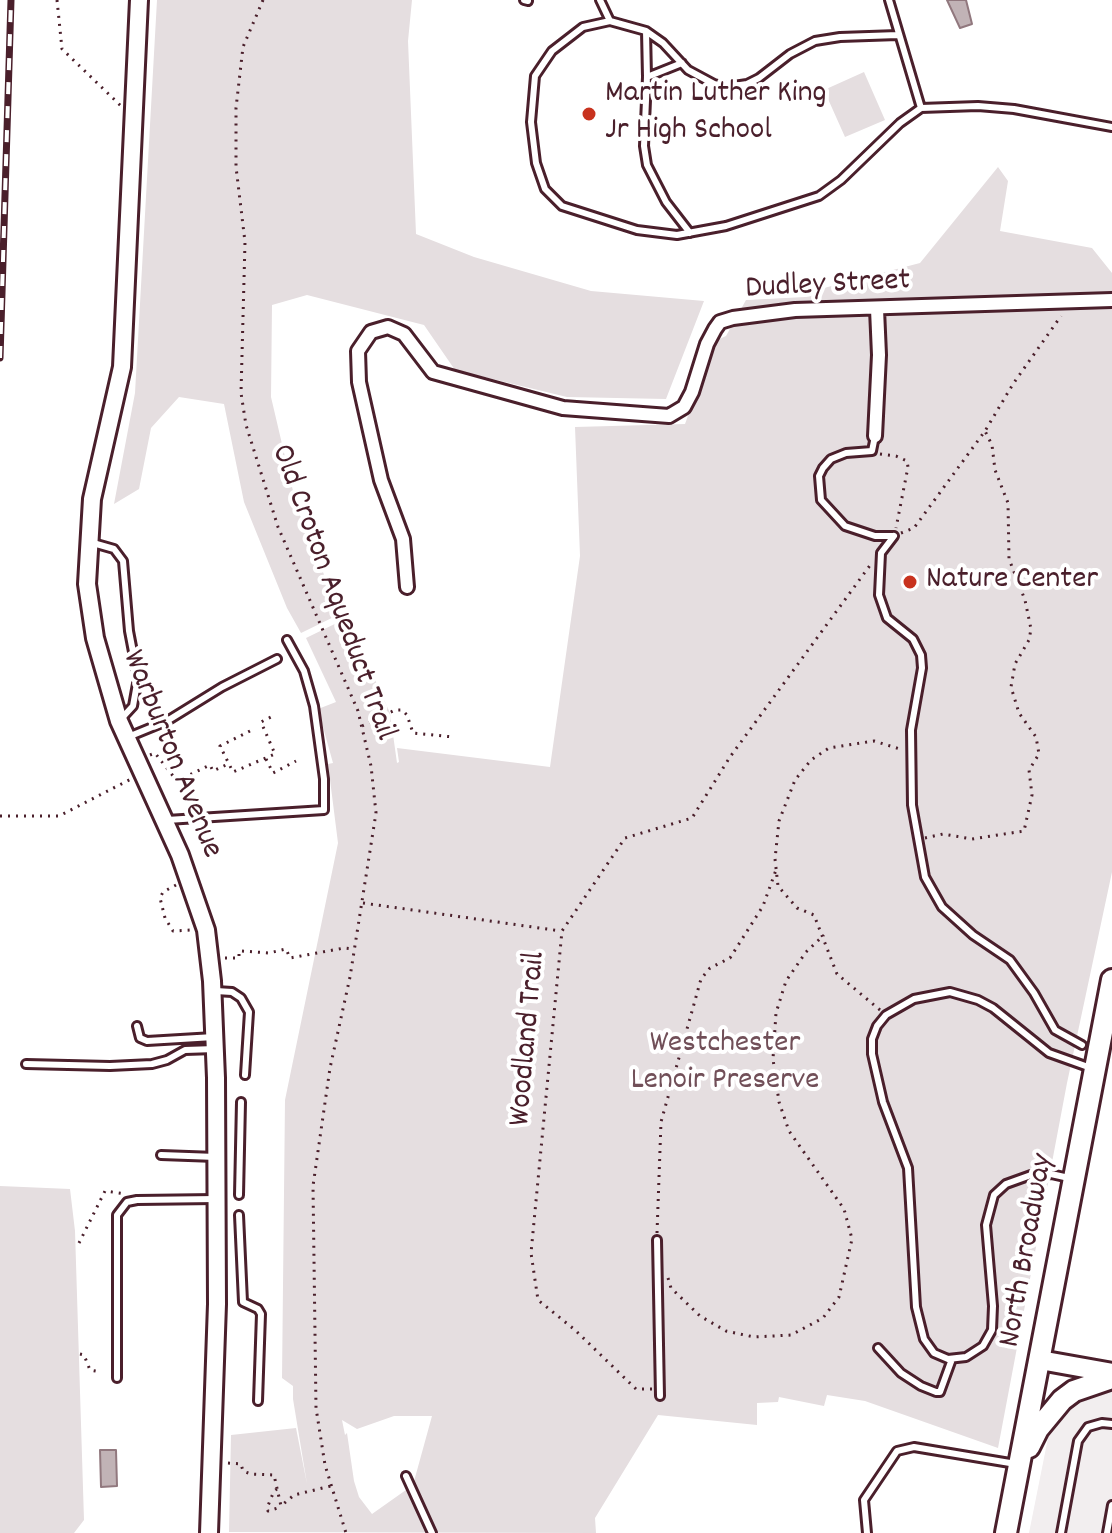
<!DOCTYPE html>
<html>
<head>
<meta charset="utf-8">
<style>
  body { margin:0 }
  canvas { display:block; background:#fff }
</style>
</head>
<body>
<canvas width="1112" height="1533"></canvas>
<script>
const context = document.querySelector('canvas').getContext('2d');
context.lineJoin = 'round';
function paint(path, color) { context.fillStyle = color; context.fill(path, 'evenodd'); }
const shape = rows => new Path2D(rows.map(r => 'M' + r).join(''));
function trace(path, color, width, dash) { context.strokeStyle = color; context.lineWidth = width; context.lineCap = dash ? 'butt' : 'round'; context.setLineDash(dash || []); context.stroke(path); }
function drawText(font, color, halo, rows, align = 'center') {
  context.font = font + ' Dekko,sans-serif'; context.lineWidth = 8; context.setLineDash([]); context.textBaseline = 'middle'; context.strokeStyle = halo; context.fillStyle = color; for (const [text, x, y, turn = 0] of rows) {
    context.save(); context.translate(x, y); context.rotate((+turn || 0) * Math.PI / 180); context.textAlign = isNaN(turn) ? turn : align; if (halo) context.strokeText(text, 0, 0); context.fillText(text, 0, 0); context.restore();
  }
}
paint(shape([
  [1108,1388,1112,1389,1112,1533,1029,1533,1051,1423,1063,1403]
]), '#f2eeef');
paint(shape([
  [157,0,412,0,408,41,416,234,474,257,591,291,704,301,666,399,567,397,455,370,424,325,307,295,272,305,271,397,297,508,340,614,301,633,287,608,244,502,224,404,179,397,151,428,139,489,114,504,135,393],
  [864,72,885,120,845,137,824,90],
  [998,167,1008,181,1000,231,1092,248,1112,273,1112,872,1067,1083,998,1448,865,1401,827,1395,824,1406,779,1397,778,1402,757,1403,757,1425,658,1415,595,1518,596,1533,229,1532,231,1435,296,1428,307,1484,293,1399,293,1386,282,1378,285,1100,338,843,328,764,333,763,318,709,336,702,306,638,347,618,390,713,397,763,399,762,397,748,550,767,580,556,575,427,685,424,715,341,726,336,746,300,805,297,824,288,920,263],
  [394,1416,432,1416,413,1485,372,1514,359,1497,354,1481,347,1433,345,1435,342,1420,357,1429],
  [0,1186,70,1189,75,1231,84,1520,74,1533,0,1533]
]), '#e5dee0');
const water = shape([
  [947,0,966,0,972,24,960,28,947,0],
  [100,1450,116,1450,117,1486,101,1487,100,1450]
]);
paint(water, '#c1b3b6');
trace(water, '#91787e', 2);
const service = shape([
  [524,0,528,1],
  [600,0,610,21],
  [889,0,921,108],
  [646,31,647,77,644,146,647,165,666,202,690,233],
  [898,35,840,37,815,41,790,54,759,78,747,84,727,87,714,84,688,70,663,43,646,31,610,21,583,27,552,51,535,76,531,122,536,163,545,189,562,206,637,230,677,235,726,226,819,196,841,180,900,123,921,108,978,106,1014,109,1112,127],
  [647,77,682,63],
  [875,436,872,451,846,453,831,459,823,468,819,476,821,500,845,526,875,536,893,536],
  [894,536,881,553,879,595,887,618,913,639,921,655,922,668,911,730,912,805,925,877,942,907,973,935,1010,960,1034,993,1055,1030,1082,1045],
  [93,543,114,549,123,561,129,631,138,678,133,706,121,719],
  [128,737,167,721,222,687,277,659],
  [167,820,324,810,324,779,314,706,304,671,287,640],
  [216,991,232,992,241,998,249,1012,245,1075],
  [137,1026,140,1038,147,1041,214,1037],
  [26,1064,110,1066,152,1064,167,1060,185,1050,215,1049],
  [161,1155,216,1157],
  [1069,1178,1051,1174,1031,1175,1006,1184,994,1195,986,1225,993,1306,992,1330,983,1346,966,1357,948,1359,934,1353,924,1339,916,1307,908,1168,883,1102,872,1054,872,1039,877,1026,886,1015,914,999,950,992,978,1000,993,1008,1049,1053,1091,1068],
  [239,1195,241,1102],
  [239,1215,243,1302,258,1309,261,1314,258,1401],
  [657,1240,660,1396],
  [878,1348,901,1373,921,1386,936,1392,940,1392,952,1359],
  [117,1378,117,1215,127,1202,137,1200,216,1199],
  [406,1476,432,1533],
  [867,1533,864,1500,897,1451,914,1447,1016,1464],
  [1061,1533,1078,1441,1088,1427,1102,1423,1112,1424],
  [1107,1533,1112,1505]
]);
const minor = shape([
  [875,436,879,355,877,309],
  [407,587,403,539,381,480,359,382,358,351,371,332,388,327,404,334,433,372,563,408,669,416,684,407,692,392,707,344,715,329,720,322,733,318,795,310,1112,300]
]);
const tertiary = shape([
  [139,0,122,367,92,499,87,584,95,638,119,721,180,855,206,930,212,981,216,1078,217,1304,209,1533]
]);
const secondary = shape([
  [1040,1360,1112,1373]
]);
const primary = shape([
  [1029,1447,1038,1429,1062,1400,1074,1391,1112,1378],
  [1006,1533,1112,980]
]);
trace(service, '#4a1f2b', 12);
trace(minor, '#4a1f2b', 18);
trace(tertiary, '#4a1f2b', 22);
trace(secondary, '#4a1f2b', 24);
trace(primary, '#4a1f2b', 26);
trace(shape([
  [57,0,62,49,121,106],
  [263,0,243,47,236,108,236,167,245,242,241,393,246,425,278,527,358,711,371,766,376,813,350,977,330,1068,313,1186,316,1408,325,1465,346,1533],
  [880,454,896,456,907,461,908,467,896,528],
  [901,533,914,528,925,513,985,431,1013,384,1061,316],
  [362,726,395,710,402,710,407,715,413,733,453,737],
  [250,731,220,746,233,772,275,754,261,722,275,715],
  [150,755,155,753,177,781,210,765,213,771,228,764],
  [266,759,273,773,296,761],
  [0,816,59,816,131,779],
  [925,838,943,834,972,839,1024,831,1032,795,1029,770,1039,754,1036,737,1019,713,1011,687,1015,664,1029,640,1031,629,1025,600,1009,559,1008,503,995,470,992,445,985,431],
  [176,885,163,892,160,898,165,918,173,931,191,930],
  [363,903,561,931],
  [225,958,239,958,239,951,242,951,269,953,286,949,290,958,344,948,354,949],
  [880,1010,837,974,814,915,797,908,778,886,775,859,779,821,795,780,811,760,829,748,874,741,903,750],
  [657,1233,661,1122,701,979,710,968,730,958,763,906,776,870],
  [79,1243,105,1191,126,1194],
  [668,1278,671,1288,700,1316,726,1331,754,1337,791,1335,823,1318,839,1297,852,1239,844,1209,789,1131,779,1102,773,1059,776,1013,786,981,806,952,824,935],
  [80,1354,84,1355,90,1370,101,1372],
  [652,1389,636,1389,575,1330,538,1300,531,1253,562,931,625,838,692,818,730,757,871,564],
  [228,1463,241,1464,243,1471,251,1474,274,1475,281,1506,294,1495,331,1486],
  [277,1489,274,1491,267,1508,268,1511,281,1507]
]), '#4a1f2b', 3, [2, 6]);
trace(service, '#fff', 6);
trace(minor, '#fff', 12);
trace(tertiary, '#fff', 16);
trace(secondary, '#fff', 18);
trace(primary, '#fff', 20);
const rail = shape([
  [0,358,11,0]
]);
trace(rail, '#4a1f2b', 7);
trace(rail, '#fff', 4, [12]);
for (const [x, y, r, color] of [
  [589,114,8,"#c8321e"],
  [910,582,8,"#c8321e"]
]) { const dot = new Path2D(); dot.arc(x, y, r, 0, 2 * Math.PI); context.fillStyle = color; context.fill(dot); trace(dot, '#fff', 3); }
drawText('32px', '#4a1f2b', '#fff', [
  ["Martin Luther King",605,96],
  ["Jr High School",605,133],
  ["Nature Center",926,582]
], 'left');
drawText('32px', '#4a1f2b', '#fff', [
  ["Dudley Street",828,287,-3],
  ["Old Croton Aqueduct Trail",331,593,70],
  ["Warburton Avenue",170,755,68],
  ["Woodland Trail",530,1039,-85],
  ["North Broadway",1029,1251,-80]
]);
drawText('32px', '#714f58', '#fff', [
  ["Westchester",725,1046],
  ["Lenoir Preserve",725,1083]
]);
</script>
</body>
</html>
